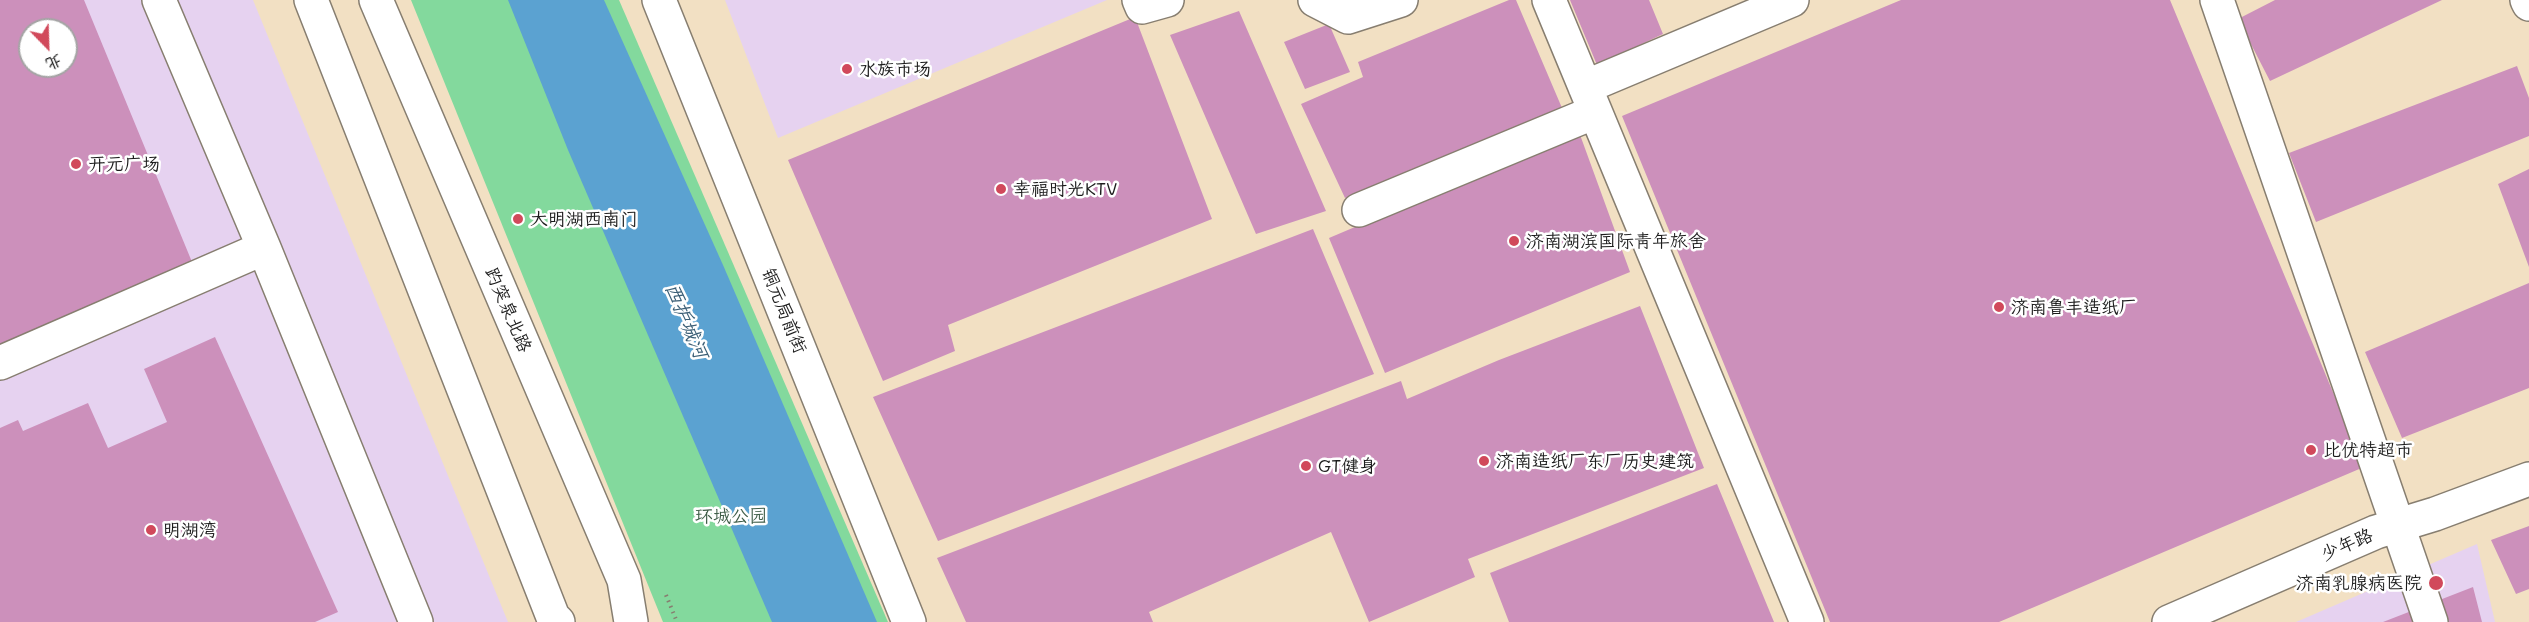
<!DOCTYPE html>
<html>
<head>
<meta charset="utf-8">
<style>
  body { margin:0 }
  #map { position:relative; width:2529px; height:622px; overflow:hidden; background:#f2e0c3; font-family:Mali,"LXGW WenKai TC",sans-serif }
  canvas { display:block }
  .north { position:absolute; left:18px; top:18px; width:60px; height:60px; box-sizing:border-box; background:#fff; border:2px solid #a4a4a4; border-radius:50%; rotate:157deg; font-size:16px; font-weight:700; line-height:24px; text-align:center; color:#1c1c1c }
  .north::after { content:''; display:block; margin:auto; width:21px; height:27px; background:#d1495b; clip-path:polygon(50% 0,100% 100%,50% 72%,0 100%) }
</style>
</head>
<body>
<div id="map">
<canvas width="2529" height="622"></canvas>
<div class="north">北</div>
</div>
<script>
const context = document.querySelector('canvas').getContext('2d');
context.lineJoin = 'round';
function paint(path, color) { context.fillStyle = color; context.fill(path, 'evenodd'); }
const shape = rows => new Path2D(rows.map(r => 'M' + r).join(''));
function trace(path, color, width, dash) { context.strokeStyle = color; context.lineWidth = width; context.lineCap = dash ? 'butt' : 'round'; context.setLineDash(dash || []); context.stroke(path); }
function drawText(font, color, halo, rows, align = 'center') {
  context.font = font + ' Mali,"LXGW WenKai TC",sans-serif'; context.lineWidth = 5; context.setLineDash([]); context.textBaseline = 'middle'; context.strokeStyle = halo; context.fillStyle = color; for (const [text, x, y, turn = 0] of rows) {
    context.save(); context.translate(x, y); context.rotate((+turn || 0) * Math.PI / 180); context.textAlign = isNaN(turn) ? turn : align; if (halo) context.strokeText(text, 0, 0); context.fillText(text, 0, 0); context.restore();
  }
}
paint(shape([
  [0,0,253,0,508,622,0,622],
  [30,30,66,30,66,66,30,66],
  [725,0,1107,0,778,138],
  [2477,544,2495,622,2296,622]
]), '#e6d2f0');
paint(shape([
  [411,0,619,0,888,622,663,622]
]), '#83d99d');
paint(shape([
  [508,0,604,0,723,265,877,622,772,622,568,150]
]), '#5ba2d1');
paint(shape([
  [0,0,84,0,192,262,0,346],
  [30,30,66,30,66,66,30,66],
  [1509,0,1516,0,1562,108,1345,198,1301,104,1363,77,1358,62],
  [1570,0,1649,0,1663,34,1597,65],
  [1901,0,2170,0,2364,467,1999,622,1830,622,1622,116],
  [2275,0,2442,0,2270,81,2238,19],
  [1239,11,1326,211,1256,234,1170,35],
  [1135,17,1212,219,948,325,955,351,883,381,788,160],
  [1329,24,1350,72,1305,89,1284,42],
  [2517,66,2529,98,2529,136,2316,222,2289,153],
  [1579,132,1630,272,1385,373,1329,238],
  [2529,169,2529,267,2498,184],
  [1313,229,1374,374,938,541,873,397],
  [2529,283,2529,388,2402,438,2365,352],
  [1640,306,1704,468,1468,559,1475,577,1369,622,1331,532,1149,612,1153,622,966,622,937,558,1401,381,1407,399,1499,360],
  [215,337,338,612,315,622,0,622,0,428,18,420,23,431,88,403,108,448,167,422,144,369],
  [1717,484,1774,622,1509,622,1490,573],
  [2529,526,2529,589,2516,594,2491,540],
  [2473,587,2482,622,2383,622]
]), '#cc90bb');
const street = shape([
  [159,0,264,248],
  [659,0,909,622],
  [1139,0,1142,7,1167,0],
  [1315,0,1348,17,1401,0],
  [1549,0,1807,622],
  [2217,0,2431,622],
  [1585,87,1792,0],
  [1359,210,1595,112],
  [0,363,264,248,416,622]
]);
const secondary = shape([
  [311,0,553,617,558,622],
  [376,0,624,580,631,622],
  [2527,0,2529,4],
  [2169,622,2376,532,2435,514,2529,479]
]);
trace(street, '#877e70', 36);
trace(secondary, '#877e70', 36);
trace(shape([
  [666,595,677,622]
]), '#877e70', 4, [1.5, 4.5]);
trace(street, '#fff', 33);
trace(secondary, '#fff', 33);
for (const [x, y, r, color] of [
  [847,69,6,"#d1495b"],
  [76,164,6,"#d1495b"],
  [1001,189,6,"#d1495b"],
  [518,219,6,"#d1495b"],
  [1514,241,6,"#d1495b"],
  [1999,307,6,"#d1495b"],
  [2311,450,6,"#d1495b"],
  [1484,461,6,"#d1495b"],
  [1306,466,6,"#d1495b"],
  [151,530,6,"#d1495b"],
  [2436,583,8,"#d1495b"]
]) { const dot = new Path2D(); dot.arc(x, y, r, 0, 2 * Math.PI); context.fillStyle = color; context.fill(dot); trace(dot, '#fff', 2); }
drawText('18px', '#1c1c1c', '#fff', [
  ["水族市场",859,69],
  ["开元广场",88,164],
  ["幸福时光KTV",1013,189],
  ["大明湖西南门",530,219],
  ["济南湖滨国际青年旅舍",1526,241],
  ["济南鲁丰造纸厂",2011,307],
  ["比优特超市",2323,450],
  ["济南造纸厂东厂历史建筑",1496,461],
  ["GT健身",1318,466],
  ["明湖湾",163,530],
  ["济南乳腺病医院",2422,583,"right"]
], 'left');
drawText('18px', '#1c1c1c', '#fff', [
  ["趵突泉北路",508,310,67],
  ["铜元局前街",784,311,68],
  ["少年路",2347,545,-23]
]);
drawText('18px', '#405e49', '#fff', [
  ["环城公园",731,516]
]);
drawText('italic 20px', '#3c5f76', '#fff', [
  ["西护城河",686,321,67]
]);
</script>
</body>
</html>
